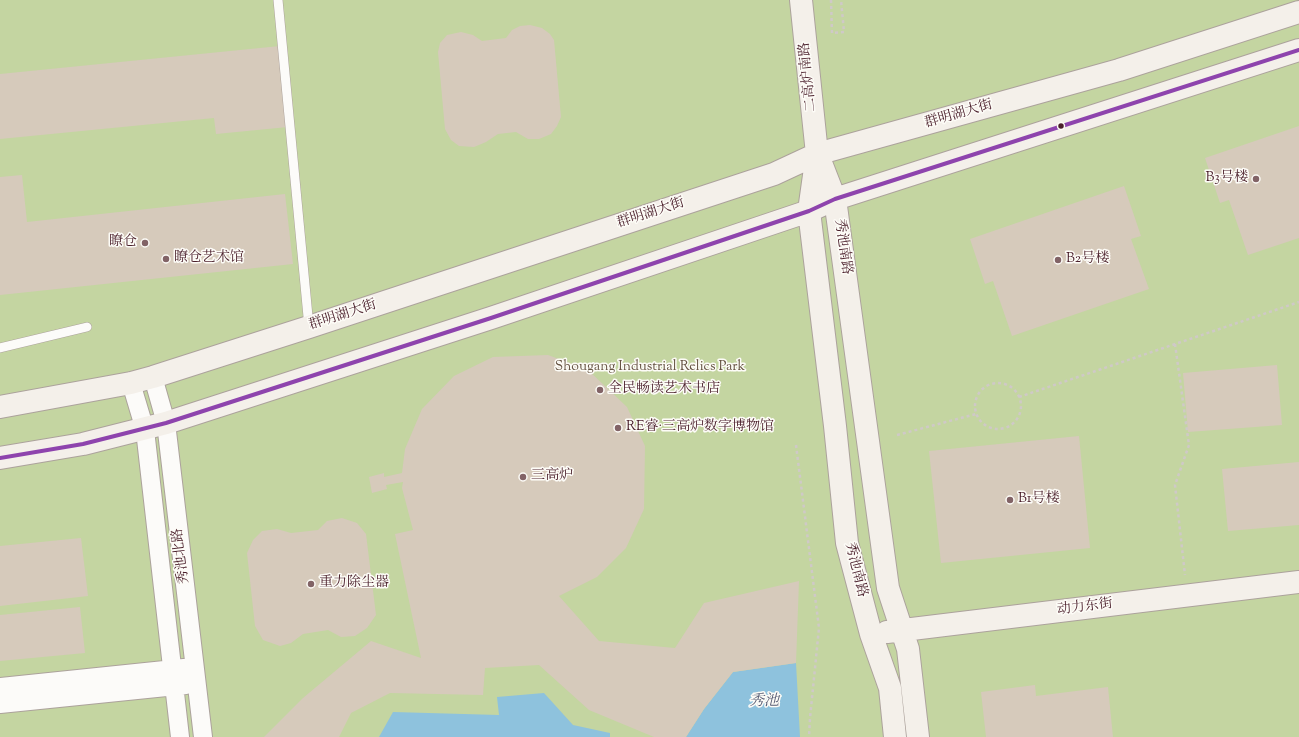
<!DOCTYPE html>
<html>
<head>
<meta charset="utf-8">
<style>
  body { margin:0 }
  canvas { display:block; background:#eae2d5 }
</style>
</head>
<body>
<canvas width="1299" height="737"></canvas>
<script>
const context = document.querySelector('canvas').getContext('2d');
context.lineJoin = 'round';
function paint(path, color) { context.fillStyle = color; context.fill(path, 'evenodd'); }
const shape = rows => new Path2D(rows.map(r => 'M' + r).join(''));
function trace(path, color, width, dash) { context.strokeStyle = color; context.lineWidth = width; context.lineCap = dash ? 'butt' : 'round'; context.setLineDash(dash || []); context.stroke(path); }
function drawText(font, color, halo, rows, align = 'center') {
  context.font = font + ' "Sorts Mill Goudy","Noto Serif SC",serif'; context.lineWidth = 3; context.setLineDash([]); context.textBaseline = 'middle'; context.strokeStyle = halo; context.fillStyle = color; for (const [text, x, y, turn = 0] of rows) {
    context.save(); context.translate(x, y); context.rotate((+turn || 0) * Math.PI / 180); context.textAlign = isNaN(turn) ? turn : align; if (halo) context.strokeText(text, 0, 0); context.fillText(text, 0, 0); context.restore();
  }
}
paint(shape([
  [0,0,1299,0,1299,737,0,737]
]), '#c4d5a1');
paint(shape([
  [796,663,800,737,686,737,704,709,733,672],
  [544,693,573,725,610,733,610,737,379,737,393,712,499,715,497,697]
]), '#8ec2dd');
paint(shape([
  [530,25,542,28,550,34,554,40,561,117,557,126,551,134,539,139,528,139,516,132,498,134,486,142,474,147,459,146,451,140,445,129,438,52,440,43,447,35,461,32,473,35,482,41,506,38,512,30,520,26],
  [280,46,288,127,216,134,214,118,0,139,0,74],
  [1299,126,1299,238,1248,255,1229,200,1220,203,1205,158],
  [22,175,27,222,285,194,293,264,0,295,0,177],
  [1124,186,1141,236,1131,239,1149,289,1012,336,993,281,985,284,970,239],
  [548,355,588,370,627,407,645,446,644,509,626,548,597,577,559,596,599,641,675,648,704,603,799,581,796,663,733,672,704,709,686,737,654,737,589,710,539,665,485,668,483,695,390,693,351,713,339,737,264,737,303,698,371,641,421,658,395,534,413,530,402,488,403,482,386,485,387,489,372,493,369,477,384,473,384,477,402,473,405,449,422,409,454,376,493,357],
  [1277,365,1282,425,1188,432,1183,373],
  [1079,436,1090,548,941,563,929,451],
  [1299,462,1299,525,1228,531,1222,469],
  [342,518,357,523,366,534,376,615,367,628,355,636,341,637,328,630,303,634,291,643,280,646,263,640,255,626,247,553,253,540,262,531,277,529,291,533,318,530,327,521],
  [81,538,88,596,0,606,0,546],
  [80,607,85,653,0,661,0,615],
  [1035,685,1036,696,1108,687,1113,737,986,737,981,692]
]), '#d6cabb');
const lane = shape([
  [278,0,309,327],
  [0,348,87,327]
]);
const street = shape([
  [153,377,166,423,203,737],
  [131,383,145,430,180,737],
  [0,687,184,668],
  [0,704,186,685]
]);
const secondary = shape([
  [801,0,817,154,809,211,835,426,847,543,871,634,890,688,895,737],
  [818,155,835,199,888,588,908,649,918,737],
  [0,407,131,383,153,377,309,327,774,174,817,154,1119,70,1299,12],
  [0,458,83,444,166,423,491,318,809,211,835,199,1299,50],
  [887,632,1299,582]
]);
trace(lane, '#aca29c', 10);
trace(street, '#aca29c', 20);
trace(secondary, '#aca29c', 24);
trace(shape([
  [831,0,832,33,844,32,841,0],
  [1175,344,1189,445,1175,485,1185,575],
  '975 406a23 23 0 1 1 46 0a23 23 0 1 1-46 0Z',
  [1019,397,1299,302],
  [897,435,976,414],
  [796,445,819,628,810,718,809,737]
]), '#cfc9c7', 2.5, [3, 3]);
trace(lane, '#fcfbf9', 9);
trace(street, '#fcfbf9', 18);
trace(secondary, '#f4f0ea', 22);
trace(shape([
  [0,458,83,444,166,423,491,318,809,211,835,199,1299,50]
]), '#8e44ad', 4);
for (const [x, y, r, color] of [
  [1061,126,3.5,"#4a1f2b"],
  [1256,179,4,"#826366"],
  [145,243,4,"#826366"],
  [166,259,4,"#826366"],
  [1058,260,4,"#826366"],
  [600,390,4,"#826366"],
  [618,428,4,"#826366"],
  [523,477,4,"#826366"],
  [1010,500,4,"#826366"],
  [311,584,4,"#826366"]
]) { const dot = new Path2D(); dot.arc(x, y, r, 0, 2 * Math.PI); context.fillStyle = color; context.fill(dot); trace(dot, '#fdfcf7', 1.5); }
drawText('14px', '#4a1f2b', '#fdfcf7', [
  ["二高炉南路",809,77,-96],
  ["群明湖大街",959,115,-16],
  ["群明湖大街",651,214,-18],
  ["秀池南路",842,247,82],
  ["群明湖大街",343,316,-18],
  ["秀池北路",182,556,-97],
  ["秀池南路",855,570,76],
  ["动力东街",1085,608,-7]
]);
drawText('14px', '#4a1f2b', '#fdfcf7', [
  ["B3号楼",1248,179,"right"],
  ["瞭仓",137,243,"right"],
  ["瞭仓艺术馆",174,259],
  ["B2号楼",1066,260],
  ["全民畅读艺术书店",608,390],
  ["RE睿·三高炉数字博物馆",626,428],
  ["三高炉",531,477],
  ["B1号楼",1018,500],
  ["重力除尘器",319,584]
], 'left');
drawText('14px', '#655342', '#fdfcf7', [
  ["Shougang Industrial Relics Park",650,368]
]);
drawText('italic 15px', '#565b73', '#fdfcf7', [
  ["秀池",764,702]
]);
</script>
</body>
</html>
